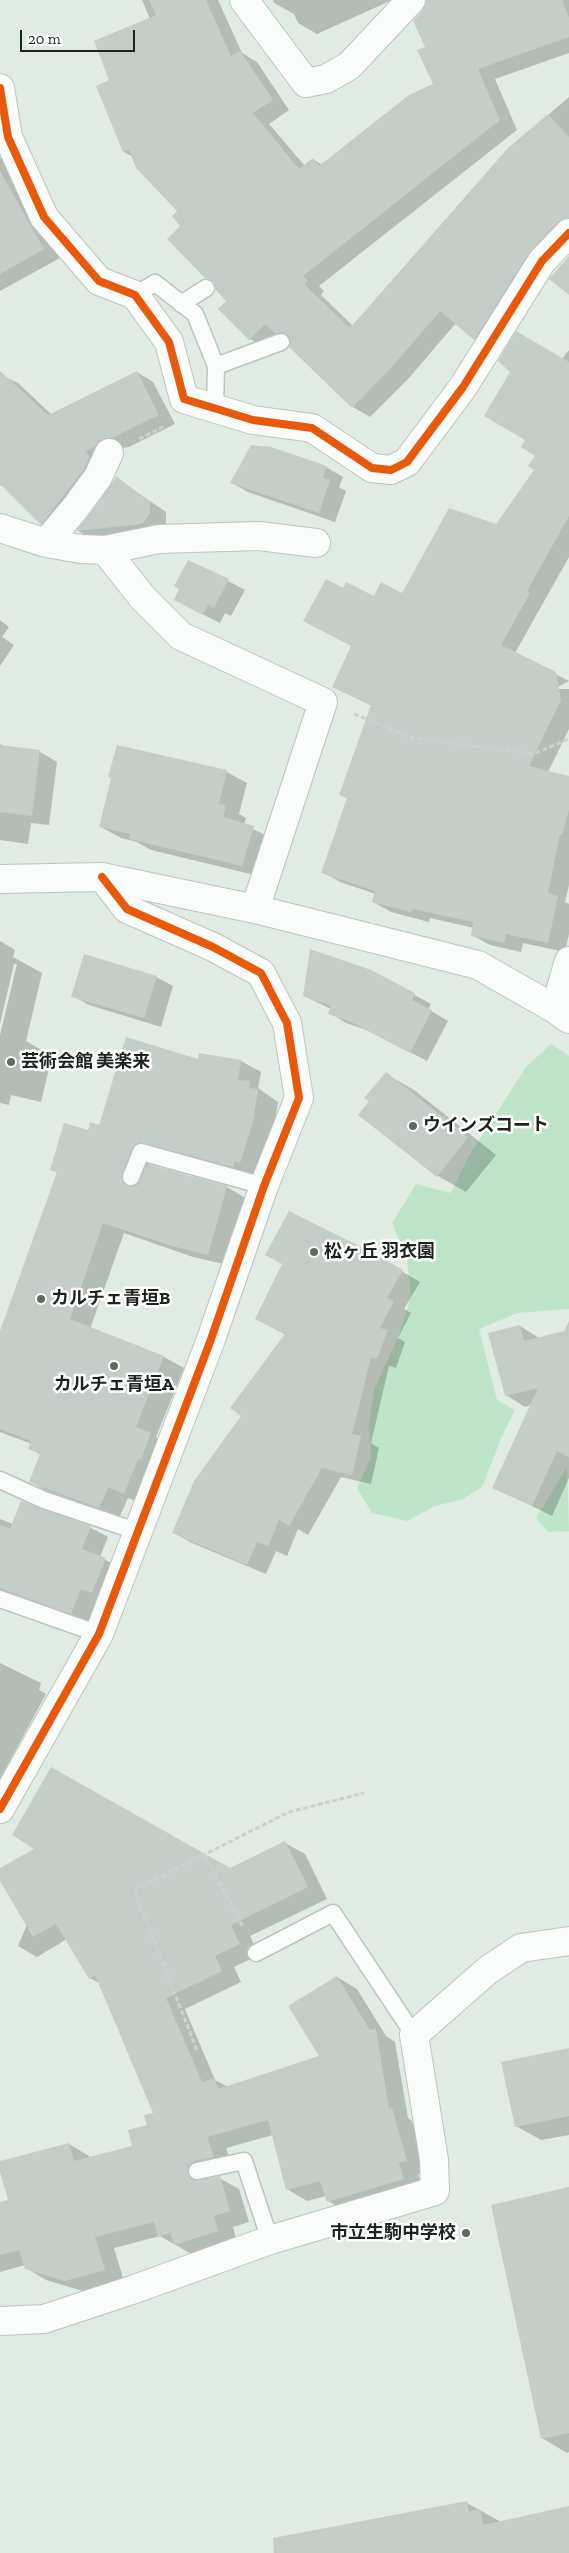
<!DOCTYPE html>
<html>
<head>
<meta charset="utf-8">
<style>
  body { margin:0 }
  #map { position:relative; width:569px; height:2553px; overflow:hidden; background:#e0ebe3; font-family:"Zilla Slab",serif }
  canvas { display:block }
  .scale { position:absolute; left:20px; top:30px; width:115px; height:22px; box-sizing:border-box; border:2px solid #1c231e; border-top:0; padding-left:6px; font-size:15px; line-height:18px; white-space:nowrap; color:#1c231e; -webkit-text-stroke:4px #fff; paint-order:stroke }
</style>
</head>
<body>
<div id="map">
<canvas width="569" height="2553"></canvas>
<div class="scale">20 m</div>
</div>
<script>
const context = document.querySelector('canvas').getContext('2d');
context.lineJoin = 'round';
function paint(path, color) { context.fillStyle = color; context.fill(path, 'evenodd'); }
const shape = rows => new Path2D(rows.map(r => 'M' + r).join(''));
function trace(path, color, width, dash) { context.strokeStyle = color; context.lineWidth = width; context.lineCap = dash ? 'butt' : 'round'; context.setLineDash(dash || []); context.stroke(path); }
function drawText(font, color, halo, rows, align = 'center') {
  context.font = font + ' "Zilla Slab","Noto Sans JP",serif'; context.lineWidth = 5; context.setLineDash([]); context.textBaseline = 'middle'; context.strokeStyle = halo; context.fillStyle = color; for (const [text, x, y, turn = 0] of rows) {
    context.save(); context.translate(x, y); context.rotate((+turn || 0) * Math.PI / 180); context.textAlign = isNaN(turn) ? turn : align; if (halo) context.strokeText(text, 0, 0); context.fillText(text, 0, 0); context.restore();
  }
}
paint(shape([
  [551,1044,569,1056,569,1309,517,1313,479,1329,497,1400,515,1410,502,1436,482,1487,463,1499,435,1506,407,1521,372,1513,357,1488,371,1457,369,1424,375,1387,399,1336,411,1296,407,1260,392,1223,416,1184,451,1193,467,1159,526,1067],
  [567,1467,569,1531,548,1532,536,1518]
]), '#bee4ca');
paint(shape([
  [142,0,218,0,242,53,257,62,289,110,269,124,305,166,313,159,322,165,434,85,426,47,488,0,569,0,569,53,495,79,517,130,319,286,324,291,321,295,353,326,509,149,569,97,569,239,492,349,475,339,456,323,409,378,370,417,353,407,291,341,281,335,267,349,250,339,216,283,206,277,182,226,179,211,133,157,124,152,111,81,150,19],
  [273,0,392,0,317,34,298,23,294,14,274,3],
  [0,158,6,161,60,258,0,291],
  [569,350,569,557,515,653,569,681,554,689,569,689,569,729,548,772,569,777,569,885,565,902,569,904,569,934,565,952,523,943,521,952,490,945,472,935,474,928,430,918,429,922,391,912,373,902,376,894,340,882,323,872,348,799,341,795,372,706,333,687,352,646,343,590,374,598,403,595,497,525,536,470,537,456,562,359],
  [137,372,153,382,175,424,129,447,117,449,58,533,42,524,2,484,0,486,0,375,18,383,52,415],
  [326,467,343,477,339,487,346,491,335,522,248,492,232,483],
  [116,478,166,512,166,523,158,533,94,540,78,531],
  [202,567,245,590,231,616,225,613,220,623,192,609],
  [0,620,9,627,2,637,14,645,0,666],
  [0,744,5,747,40,752,57,762,49,825,31,823,28,844,0,840],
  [117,746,227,772,247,783,239,814,246,818,244,825,274,839,263,877,151,850,137,842,121,838,101,827,112,779,109,777],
  [0,941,15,950,13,957,42,973,26,1041,52,1056,41,1102,11,1095,9,1105,0,1103,0,1035,17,964,14,964,0,1024],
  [371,971,431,1004,428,1009,448,1021,427,1061,367,1030,346,1023,330,1013,331,1009,304,996],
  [156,977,173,986,161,1027,89,1005,73,996],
  [200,1055,241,1061,261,1072,258,1088,278,1102,273,1134,260,1173,254,1171,253,1178,152,1159,149,1166,227,1187,247,1199,228,1265,193,1257,124,1233,90,1329,164,1357,184,1368,156,1437,171,1446,144,1504,128,1498,119,1518,50,1493,30,1481,41,1455,30,1448,32,1444,0,1432,0,1335,58,1173,51,1170,88,1132,199,1061],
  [386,1074,414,1090,496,1155,466,1192,438,1176,370,1101],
  [369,1252,420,1282,404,1309,411,1313,398,1338,405,1342,396,1368,389,1366,371,1443,379,1448,371,1484,341,1477,308,1535,298,1529,287,1556,276,1551,266,1574,192,1543,174,1533,243,1416,286,1335,256,1319],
  [520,1326,539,1338,569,1331,569,1478,552,1516,494,1487,531,1405,525,1407,506,1395],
  [22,1502,91,1528,108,1537,100,1557,122,1569,89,1622,0,1590,0,1519,13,1524],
  [0,1663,41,1683,39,1690,46,1694,0,1779],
  [285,1843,305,1854,327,1899,250,1936,259,1955,234,1967,241,1982,185,2009,215,2080,228,2087,321,2057,337,1977,357,1989,386,2036,395,2042,408,2118,412,2121,426,2172,418,2174,423,2190,348,2212,328,2201,326,2196,307,2201,287,2189,273,2135,226,2148,233,2168,210,2174,208,2180,219,2178,239,2189,249,2222,233,2227,237,2242,195,2256,160,2236,114,2248,124,2281,86,2292,46,2280,26,2268,25,2265,0,2272,0,2203,9,2201,0,2163,69,2144,89,2156,90,2159,133,2147,155,2114,99,1983,90,1978,67,1939,37,1957,18,1946,43,1886,230,1869],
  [569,2049,569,2135,541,2140,516,2126],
  [569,2188,569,2452,567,2453,542,2438],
  [467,2503,501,2522,569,2507,569,2553,323,2553]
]), '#0003');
paint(shape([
  [149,0,206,0,231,56,240,51,273,100,253,113,299,169,313,158,319,166,409,95,433,84,417,50,425,47,413,21,423,10,426,0,562,0,569,18,569,37,478,69,500,120,303,276,308,281,304,284,350,328,508,148,548,114,569,137,569,218,558,222,529,253,474,340,440,311,391,368,352,408,289,347,290,339,287,334,275,333,265,324,249,340,218,309,226,301,216,290,214,282,205,278,167,239,180,226,172,216,177,211,136,168,129,150,123,152,96,86,109,80,94,41,156,15],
  [0,171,44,249,0,274],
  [569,256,569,295,549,279],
  [516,331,569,362,569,516,527,591,530,593,501,645,556,672,561,700,529,766,569,776,569,809,562,835,560,834,548,893,558,896,548,943,506,934,504,943,471,936,473,922,413,909,411,912,372,902,375,891,321,873,347,798,339,795,371,705,332,687,351,646,303,621,326,579,343,588,346,582,374,596,381,582,402,593,449,508,496,524,534,470,528,466,535,456,521,447,525,440,484,416,510,372,498,361],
  [0,371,48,415,137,371,159,415,112,438,100,440,94,447,85,452,90,456,84,469,41,525,0,484],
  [251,445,271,447,327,466,323,478,330,480,319,513,230,483],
  [116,476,150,502,150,514,142,524,76,531,111,486],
  [188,560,229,579,214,608,208,604,203,615,174,600,179,589,174,586],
  [0,745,40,750,32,816,0,812],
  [117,745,227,770,219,804,226,805,223,817,254,826,242,866,129,839,130,834,99,827,111,778,108,777],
  [310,949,371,970,415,993,412,1000,432,1010,410,1053,349,1021,328,1014,331,1006,303,996],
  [84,954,157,976,144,1018,71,997],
  [126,1037,198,1059,199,1053,241,1060,238,1080,250,1081,249,1088,258,1089,253,1122,240,1163,234,1161,233,1167,139,1142,132,1148,122,1173,123,1183,128,1186,138,1185,147,1164,227,1186,208,1255,172,1246,103,1223,70,1319,164,1356,136,1427,151,1433,141,1460,138,1459,124,1494,108,1487,99,1508,29,1482,40,1454,28,1449,31,1441,0,1429,0,1331,57,1172,50,1170,64,1123,88,1130,90,1122,99,1125],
  [386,1072,468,1137,437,1177,358,1115,369,1101,364,1098],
  [289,1211,369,1251,403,1270,387,1298,394,1301,380,1328,388,1330,377,1359,371,1357,352,1434,361,1436,352,1475,322,1468,289,1526,279,1520,268,1546,257,1542,247,1565,172,1533,194,1481,241,1416,230,1408,285,1334,255,1319,282,1264,265,1255],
  [569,1321,569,1457,557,1451,532,1506,492,1488,538,1388,505,1396,488,1333,520,1325,524,1341,564,1331],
  [21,1501,91,1526,82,1549,106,1558,92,1593,81,1589,71,1614,0,1588,0,1525,10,1529],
  [51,1767,230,1868,285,1841,308,1887,231,1925,240,1944,215,1956,222,1971,166,1998,202,2082,215,2078,218,2089,319,2056,288,2006,337,1976,370,2030,376,2029,389,2109,392,2108,407,2161,399,2163,404,2179,327,2202,320,2181,286,2190,268,2120,207,2137,214,2157,194,2161,188,2167,189,2177,194,2181,220,2176,230,2211,214,2216,218,2231,174,2245,170,2233,158,2237,154,2222,95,2237,105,2270,65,2281,25,2269,19,2250,0,2255,0,2202,8,2200,0,2172,0,2161,69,2143,74,2161,132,2146,128,2130,147,2125,144,2115,153,2113,95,1975,89,1979,56,1924,33,1937,0,1881,0,1868,34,1849,12,1835],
  [569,2048,569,2116,515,2127,501,2062],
  [569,2187,569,2433,541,2439,491,2205],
  [467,2501,469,2512,480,2509,483,2525,569,2506,569,2553,274,2553,273,2538]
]), '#c5cdc8');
const service = shape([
  [135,295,155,283,195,314,216,366,215,408],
  [181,304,206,288],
  [216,366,281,342],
  [131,1177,141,1152,264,1186],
  [0,1480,44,1500,139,1532],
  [0,1599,99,1634],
  [256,1953,333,1913,414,2035],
  [197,2171,244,2161,270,2240]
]);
const minor = shape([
  [244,0,306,83,326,79,349,66,411,0],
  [0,88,8,137,44,217,99,281,135,295,169,342,184,399,253,420,312,428,372,468,391,470,407,462,463,387,542,261,569,233],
  [0,528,46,543,81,549,105,550,159,539,259,536,316,543],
  [46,543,76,507,98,477,109,453],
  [105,550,142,597,181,636,323,702,255,909],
  [0,879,102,877,255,909,478,965,555,1009,569,1019],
  [555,1009,569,961],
  [0,1809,99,1634,210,1342,264,1186,299,1098,287,1023,261,973,213,947,127,909,102,877],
  [0,2321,44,2319,132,2290,270,2240,435,2191,434,2160,414,2035,488,1970,521,1948,569,1941]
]);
trace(service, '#bcc5bf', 19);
trace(minor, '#bcc5bf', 30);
trace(shape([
  [139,439,165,426],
  [354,714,413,738,533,754,569,739],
  [205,1855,243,1927],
  [197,2050,134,1890,289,1812,364,1793]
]), '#cdd0ce', 3, [5, 2.5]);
trace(service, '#fafcfb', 16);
trace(minor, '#fafcfb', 28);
trace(shape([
  [0,88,8,137,44,217,99,281,135,295,169,342,184,399,253,420,312,428,372,468,391,470,407,462,463,387,542,261,569,233],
  [0,1809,99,1634,210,1342,264,1186,299,1098,287,1023,261,973,213,947,127,909,102,877]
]), '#e8590c', 8);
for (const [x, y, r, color] of [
  [11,1062,5,"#616963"],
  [413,1126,5,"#616963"],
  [314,1252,5,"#616963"],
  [41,1299,5,"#616963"],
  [114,1366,5,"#616963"],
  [466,2233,5,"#616963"]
]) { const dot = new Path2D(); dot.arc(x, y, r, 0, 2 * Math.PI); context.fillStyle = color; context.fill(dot); trace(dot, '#fff', 2); }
drawText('bold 18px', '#1c231e', '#fff', [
  ["芸術会館 美楽来",21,1062],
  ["ウインズコート",423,1126],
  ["松ヶ丘 羽衣園",324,1252],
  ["カルチェ青垣B",51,1299],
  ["カルチェ青垣A",114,1385,"center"],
  ["市立生駒中学校",456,2233,"right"]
], 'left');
</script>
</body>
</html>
